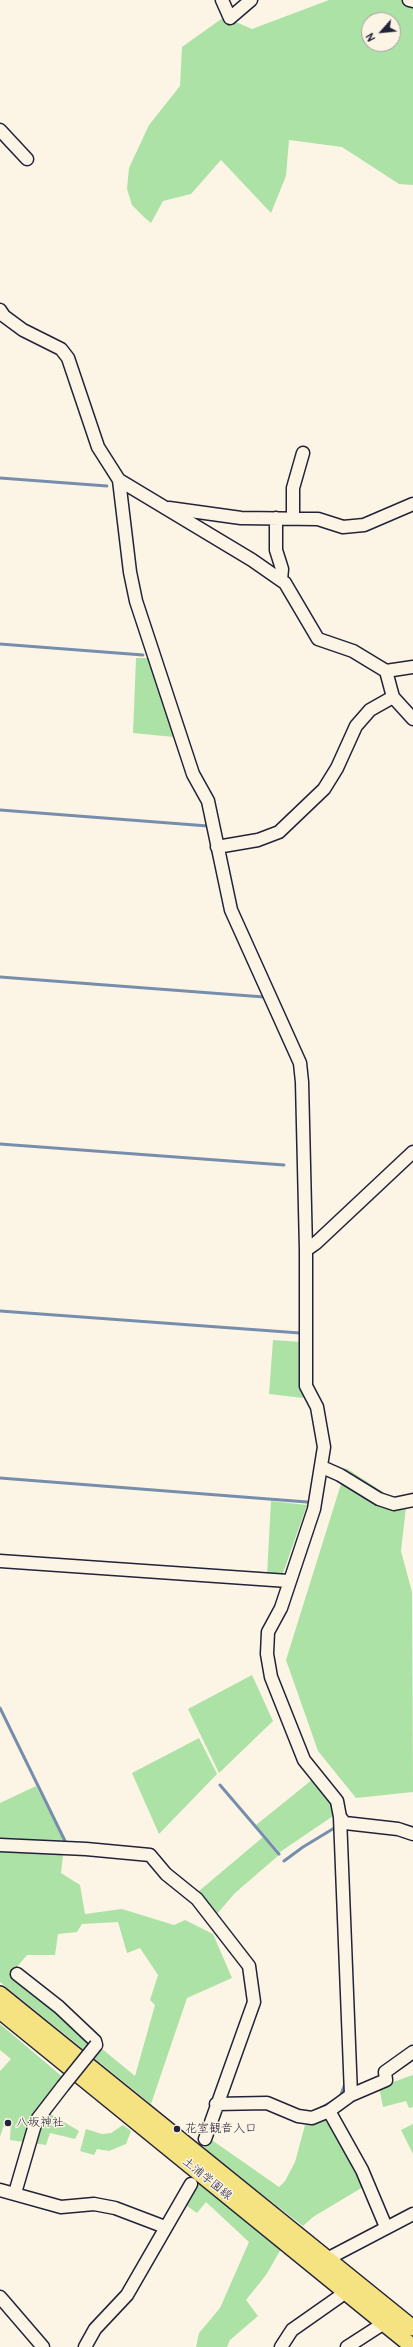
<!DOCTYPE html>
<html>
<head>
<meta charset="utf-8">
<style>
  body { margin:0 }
  #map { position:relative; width:413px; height:2347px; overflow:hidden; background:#fcf5e5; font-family:Pangolin,sans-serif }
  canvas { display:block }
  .north { position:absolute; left:361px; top:12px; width:40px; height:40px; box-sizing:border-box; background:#fcf5e5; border:1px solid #a5a1a1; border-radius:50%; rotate:243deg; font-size:11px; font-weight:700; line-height:16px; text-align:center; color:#22223b }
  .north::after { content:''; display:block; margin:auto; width:14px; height:18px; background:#22223b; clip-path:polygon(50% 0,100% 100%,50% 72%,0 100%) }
</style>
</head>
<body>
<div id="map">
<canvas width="413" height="2347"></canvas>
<div class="north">N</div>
</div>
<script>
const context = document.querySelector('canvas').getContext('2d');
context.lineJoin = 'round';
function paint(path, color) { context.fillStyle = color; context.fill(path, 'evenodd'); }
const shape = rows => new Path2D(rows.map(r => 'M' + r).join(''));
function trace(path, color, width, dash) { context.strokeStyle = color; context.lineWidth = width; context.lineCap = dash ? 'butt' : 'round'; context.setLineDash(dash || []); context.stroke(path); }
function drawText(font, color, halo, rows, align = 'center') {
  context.font = font + ' Pangolin,"Klee One",sans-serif'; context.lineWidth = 3; context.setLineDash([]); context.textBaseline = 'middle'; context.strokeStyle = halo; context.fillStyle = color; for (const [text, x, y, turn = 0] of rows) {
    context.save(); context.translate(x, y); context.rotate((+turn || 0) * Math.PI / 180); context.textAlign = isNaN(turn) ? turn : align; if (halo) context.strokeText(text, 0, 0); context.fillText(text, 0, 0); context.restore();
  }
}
paint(shape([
  [329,0,413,0,413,185,399,184,342,147,289,140,286,176,271,213,221,160,191,194,163,201,151,223,145,218,132,205,127,189,129,168,149,125,180,86,182,47,224,17,252,29],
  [369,20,393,20,393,44,369,44],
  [136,658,149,658,174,737,133,733],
  [273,1340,302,1342,303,1398,269,1394],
  [346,1468,406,1507,401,1551,412,1592,413,1792,356,1798,318,1751,286,1660],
  [271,1501,307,1505,282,1576,267,1575],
  [252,1675,273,1721,219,1773,188,1709],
  [199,1738,217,1774,159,1834,132,1773],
  [313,1779,333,1805,335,1812,333,1816,280,1852,256,1825],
  [36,1786,59,1831,62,1831,67,1845,0,1839,0,1803],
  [263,1837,279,1855,235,1893,216,1915,199,1891],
  [0,1851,63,1855,61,1873,80,1885,85,1914,122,1909,174,1925,185,1920,213,1934,232,1978,187,1998,151,2104,0,1982],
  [118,1922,127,1953,140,1948,158,1975,150,2000,155,2005,135,2076,11,1974,27,1955,55,1955,58,1934,77,1932,82,1924],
  [0,2024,65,2079,49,2113,79,2131,75,2139,50,2133,46,2145,10,2140,11,2120,6,2118,0,2137,0,2071,11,2059,0,2050],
  [413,2075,413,2107,409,2108,406,2101,383,2107,379,2087],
  [326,2116,363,2187,313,2217,303,2226,204,2150,209,2138,279,2187,285,2181,295,2162,305,2125],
  [413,2124,413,2154,401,2130],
  [123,2125,131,2131,126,2144,109,2151,97,2149,94,2155,80,2151,86,2129,102,2134,111,2133],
  [198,2182,281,2249,266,2275,246,2300,258,2316,230,2340,227,2347,196,2347,199,2333,220,2308,249,2242,206,2202,197,2213,184,2204]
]), '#ace2a5');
trace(shape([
  [0,478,107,486],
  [0,644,143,655],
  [0,810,208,826],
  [0,977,264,997],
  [0,1144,284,1165],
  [0,1311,300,1333],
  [0,1478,307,1502],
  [0,1708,66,1843],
  [220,1785,279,1854],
  [284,1861,303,1847,336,1827],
  [340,2097,345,2084],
  [319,2109,333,2101]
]), '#768eac', 3);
const minor = shape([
  [222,0,230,18,251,0],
  [409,0,413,1],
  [0,130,27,159],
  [0,310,4,316,23,330,61,349,68,358,98,447,119,480,130,572,136,601,193,774,208,801,231,910,300,1063,302,1082,306,1250,306,1386,317,1407,324,1447,314,1509,281,1608,268,1632,267,1654,271,1677,304,1760,337,1801,340,1817,351,2095],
  [119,480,252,560,285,583,318,639,353,651,386,671,413,667],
  [169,508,241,518,318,519,343,527,364,525,413,504],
  [276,518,276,550,282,569,281,580],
  [293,518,293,488,303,453],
  [393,697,413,719],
  [217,847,258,840,279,832,324,789,337,768,356,726,370,710,393,697,386,671],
  [306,1250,316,1243,413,1152],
  [322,1467,340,1475,379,1499,394,1504,413,1500],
  [0,1561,288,1581],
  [340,1817,345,1823,398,1829,413,1834],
  [0,1845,86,1849,150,1855,166,1874,197,1899,249,1966,254,2002,205,2139],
  [17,1974,59,2007,95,2041,96,2045],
  [216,2104,267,2103,298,2116,312,2118,329,2111,351,2095,386,2080,385,2072,413,2052],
  [329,2111,362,2170,386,2227],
  [0,2190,61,2207,94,2204,115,2208,165,2227],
  [15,2193,36,2121,63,2086],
  [327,2259,413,2214],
  [0,2297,43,2347],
  [85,2347,95,2329,127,2295,191,2184],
  [281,2347,292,2330,339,2297,345,2290],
  [347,2347,378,2327,382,2322]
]);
const major = shape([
  [0,1994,413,2328],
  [0,2011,413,2347]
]);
trace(minor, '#22223b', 15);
trace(major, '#22223b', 18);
trace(minor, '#fcf5e5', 12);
trace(major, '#f5e382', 15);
const minorBridge = shape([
  [63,2086,96,2045]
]);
trace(minorBridge, '#22223b', 15, []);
trace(minorBridge, '#fcf5e5', 12);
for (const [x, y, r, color] of [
  [8,2123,4,"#22223b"],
  [177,2129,4,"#22223b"]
]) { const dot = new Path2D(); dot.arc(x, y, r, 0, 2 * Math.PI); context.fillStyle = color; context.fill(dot); trace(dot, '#fcf5e5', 1.5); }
drawText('12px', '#22223b', '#fcf5e5', [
  ["八坂神社",16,2123],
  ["花室観音入口",185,2129]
], 'left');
drawText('12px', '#22223b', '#fcf5e5', [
  ["土浦学園線",207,2179,39]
]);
</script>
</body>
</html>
